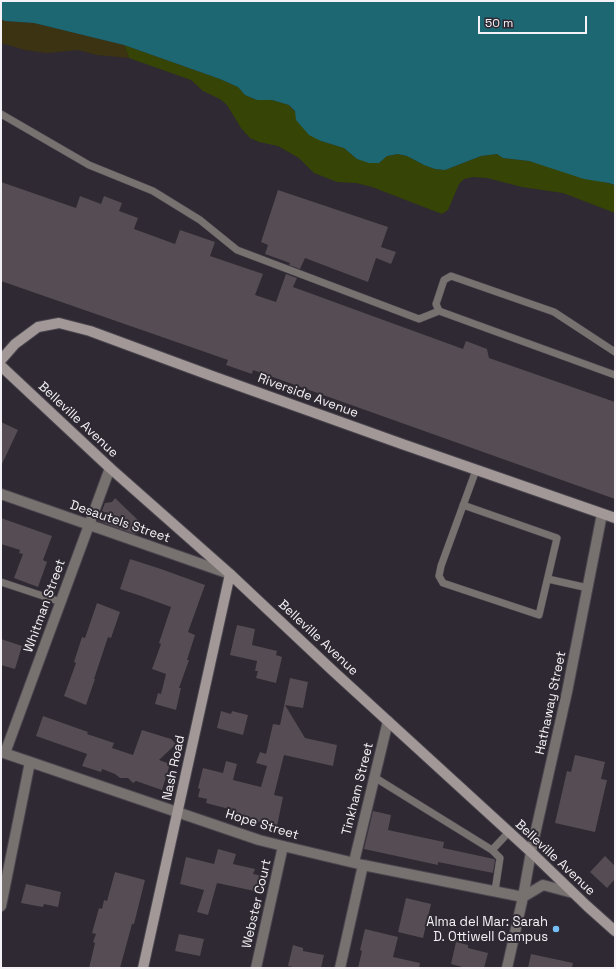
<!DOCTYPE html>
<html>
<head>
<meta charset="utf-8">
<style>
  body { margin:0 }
  #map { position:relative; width:616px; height:969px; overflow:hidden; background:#2e2932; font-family:"Space Grotesk",sans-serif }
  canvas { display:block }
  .frame { position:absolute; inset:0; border:2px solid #f5f2f7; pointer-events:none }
  .scale { position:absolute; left:478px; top:16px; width:109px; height:18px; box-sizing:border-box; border:2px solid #f5f2f7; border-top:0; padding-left:5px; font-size:12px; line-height:14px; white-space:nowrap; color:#f5f2f7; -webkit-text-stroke:3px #2e2932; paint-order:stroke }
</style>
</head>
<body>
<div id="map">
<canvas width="616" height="969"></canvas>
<div class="frame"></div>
<div class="scale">50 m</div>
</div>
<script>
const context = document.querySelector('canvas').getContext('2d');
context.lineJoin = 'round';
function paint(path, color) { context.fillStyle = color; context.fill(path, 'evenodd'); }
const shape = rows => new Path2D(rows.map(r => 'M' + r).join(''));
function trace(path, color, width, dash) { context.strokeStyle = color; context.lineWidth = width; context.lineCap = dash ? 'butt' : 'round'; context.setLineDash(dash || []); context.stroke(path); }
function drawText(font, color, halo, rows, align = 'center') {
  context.font = font + ' "Space Grotesk",sans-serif'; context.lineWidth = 4; context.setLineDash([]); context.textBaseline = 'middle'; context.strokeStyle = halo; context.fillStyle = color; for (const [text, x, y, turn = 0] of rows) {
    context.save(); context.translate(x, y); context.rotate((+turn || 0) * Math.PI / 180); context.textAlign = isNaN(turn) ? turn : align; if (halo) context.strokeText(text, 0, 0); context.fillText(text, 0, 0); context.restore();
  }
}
paint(shape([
  [124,45,220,79,238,87,245,95,257,100,272,100,289,105,321,141,344,148,357,159,379,163,387,156,398,154,407,156,424,165,435,169,445,170,481,156,497,154,503,158,529,161,615,185,615,213,563,193,522,187,487,178,473,177,464,179,459,184,448,210,442,214,372,187,356,183,337,182,314,173,299,158,278,146,259,142,250,138,241,128,227,105,220,99,203,91,191,80,129,58]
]), '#364405');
paint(shape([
  [1,19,5,21,34,23,124,45,129,58,97,55,78,50,47,53,25,50,1,43]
]), '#3b3312');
paint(shape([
  [1,1,615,1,615,185,609,183,584,179,529,161,503,158,497,154,481,156,445,170,435,169,424,165,407,156,398,154,387,156,379,163,369,163,357,159,344,148,321,141,309,135,296,120,295,111,289,105,272,100,257,100,245,95,238,87,220,79,124,45,34,23,5,21,1,19]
]), '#1d6772');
paint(shape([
  [1,182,76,208,80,196,101,204,104,196,122,203,119,211,138,218,134,229,175,244,180,230,215,242,210,256,263,274,255,295,276,302,286,274,297,278,293,287,463,349,466,341,487,349,489,358,615,402,615,499,253,370,252,374,226,365,228,360,1,281],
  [278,190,388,227,381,247,396,252,391,264,376,258,368,282,305,258,300,269,289,265,290,263,265,254,268,245,261,242],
  [1,422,18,430,1,466],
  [115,498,141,523,138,533,134,534,98,521,105,503,112,502],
  [1,518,52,536,43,560,47,562,38,587,14,578,23,554,19,553,20,550,1,544],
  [130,559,161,569,205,585,188,632,195,635,187,660,189,660,179,688,181,688,176,710,155,704,158,693,161,694,166,674,152,669,161,644,159,643,171,607,141,596,120,589],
  [97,603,120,612,111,638,108,637,94,679,95,679,86,705,64,696,76,663,74,662,82,637,85,638],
  [237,625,255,629,252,645,277,651,276,655,282,657,276,683,256,678,258,671,255,671,257,661,230,655],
  [1,639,22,646,15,669,1,665],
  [290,678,308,682,303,708,285,705,305,738,337,745,333,766,284,755,274,795,283,797,277,826,227,814,229,809,206,803,207,799,198,797,200,789,198,788,203,768,223,773,226,761,237,764,233,780,261,787,267,766,256,763,260,752,266,754,273,724,280,725],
  [221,711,231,714,232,711,248,715,243,735,217,728],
  [43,716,88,732,87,734,114,743,112,748,133,755,142,730,171,739,176,744,159,760,170,764,162,790,136,781,133,783,128,778,120,778,115,774,102,769,101,772,82,766,87,754,36,736],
  [575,755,605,762,601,779,607,780,595,832,555,823,567,771,571,772],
  [373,811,391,815,388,830,444,842,443,848,494,859,495,860,493,873,438,862,438,865,364,849],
  [218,849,236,854,233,864,255,869,253,874,268,877,264,893,217,883,208,915,197,912,204,890,180,884,186,857,214,864],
  [605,856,615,866,615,879,607,888,590,872],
  [115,872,145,880,134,924,132,924,120,968,89,968,95,943,93,942,96,934,92,933,99,908,102,909,104,900,107,901],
  [26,884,61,892,58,907,44,904,43,907,21,903],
  [406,898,431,904,423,938,398,932],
  [365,929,398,937,393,957,420,963,419,968,358,968,362,951,360,950],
  [179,934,204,939,200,956,175,951],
  [456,942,468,945,468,948,488,953,484,968,466,968,451,964],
  [293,945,303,948,303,951,324,955,321,968,297,968,288,966],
  [531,954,573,963,572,968,528,968]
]), '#564c53');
const lane = shape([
  [1,114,89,165,153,191,200,220,237,250,419,319,439,311],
  [615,352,554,312,451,276,444,280,436,304,439,311,615,375],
  [463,505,557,538,539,615,443,583,439,576,441,566,476,470],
  [548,579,588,588],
  [1,582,61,602],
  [374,777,492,850,509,832],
  [492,850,500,858,495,891]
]);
const street = shape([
  [1,494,230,574],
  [1,752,259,840,283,846,363,865,523,897,543,885,573,893],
  [5,753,110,468],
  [354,862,388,721],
  [1,906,30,762],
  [256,968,283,846],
  [340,968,363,865],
  [507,968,523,897,531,852,567,692,602,514]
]);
const secondary = shape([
  [1,360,15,344,38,327,59,323,90,331,212,376,402,444,615,518],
  [1,366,110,468,230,574,332,670,531,852,587,906,615,931],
  [143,968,230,574]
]);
trace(lane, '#4a454e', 8);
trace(street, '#4a454e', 12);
trace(secondary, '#4a454e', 12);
trace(lane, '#777170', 7);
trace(street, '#777170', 10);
trace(secondary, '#a19897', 10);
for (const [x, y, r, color] of [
  [556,929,4,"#76c0f7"]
]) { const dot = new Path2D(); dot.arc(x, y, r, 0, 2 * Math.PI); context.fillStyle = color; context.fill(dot); trace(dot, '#2e2932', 1.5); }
drawText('13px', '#f5f2f7', '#2e2932', [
  ["Riverside Avenue",308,396,20],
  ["Belleville Avenue",78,420,43],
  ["Desautels Street",120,522,19],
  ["Whitman Street",45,606,-70],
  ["Belleville Avenue",318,638,43],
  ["Hathaway Street",551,703,-78],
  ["Nash Road",174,768,-78],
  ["Tinkham Street",358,789,-76],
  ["Hope Street",262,825,17],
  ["Belleville Avenue",555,858,43],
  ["Webster Court",257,904,-77]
]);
drawText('13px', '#f5f2f7', '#2e2932', [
  ["Alma del Mar: Sarah",548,922],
  ["D. Ottiwell Campus",548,937]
], 'right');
</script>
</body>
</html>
